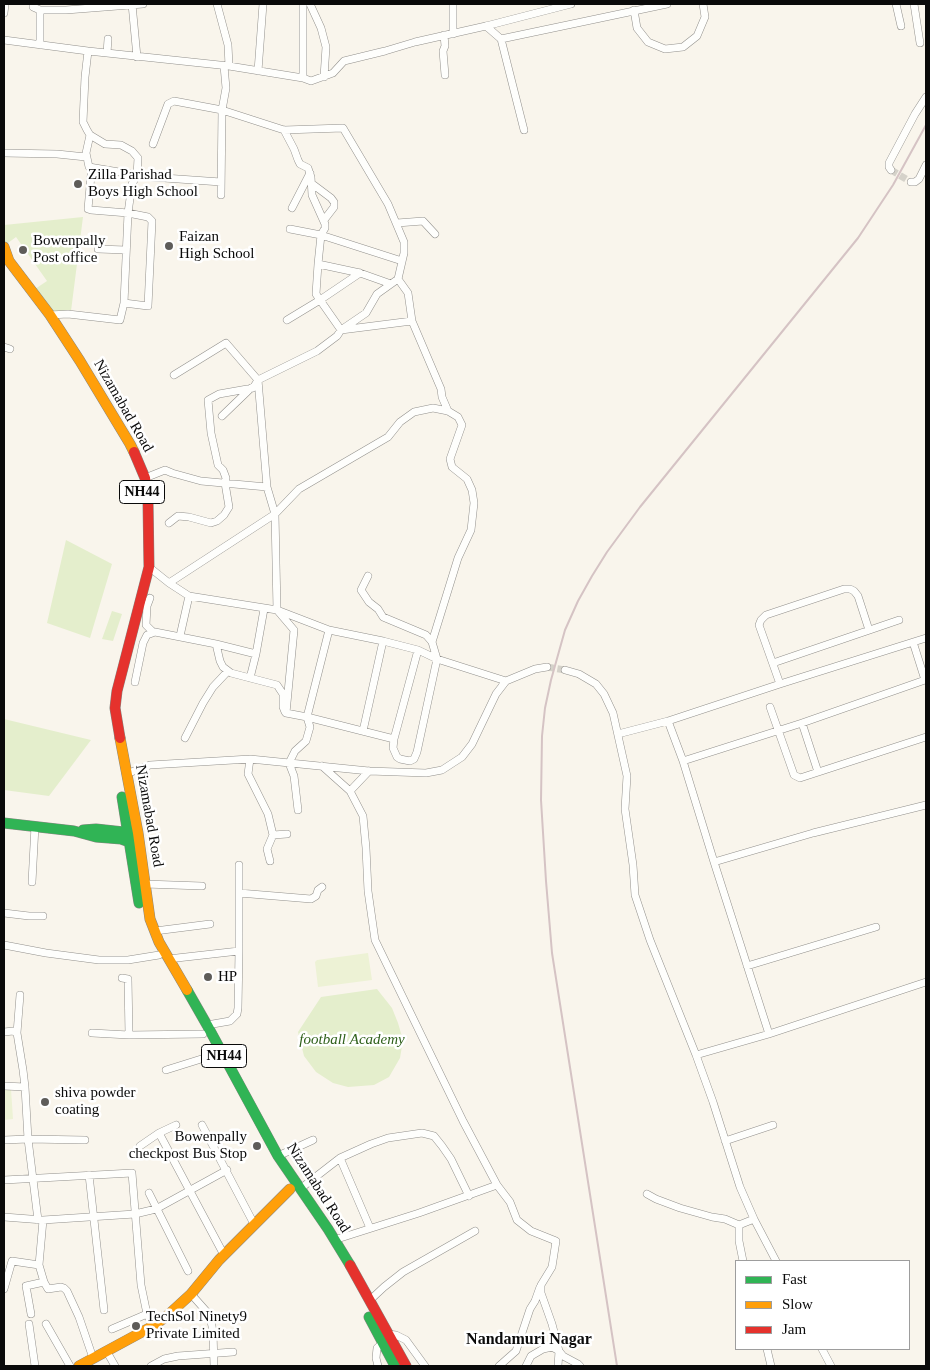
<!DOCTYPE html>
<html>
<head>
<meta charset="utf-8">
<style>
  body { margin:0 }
  #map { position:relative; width:930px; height:1370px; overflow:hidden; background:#f9f5ec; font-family:Georgia,serif }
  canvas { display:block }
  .frame { position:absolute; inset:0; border:5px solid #0a0a0a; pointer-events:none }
  .legend { position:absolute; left:735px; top:1260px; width:175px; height:90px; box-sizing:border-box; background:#fff; border:1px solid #9d9d9d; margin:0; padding:6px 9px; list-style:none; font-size:15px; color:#0a0a0a }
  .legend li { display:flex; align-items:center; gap:10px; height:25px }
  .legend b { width:25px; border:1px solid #9d9d9d }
</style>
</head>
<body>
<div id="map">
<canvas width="930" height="1370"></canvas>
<div class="frame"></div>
<ul class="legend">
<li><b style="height:6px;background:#30b455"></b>Fast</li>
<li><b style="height:6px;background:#ff9f0a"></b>Slow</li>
<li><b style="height:6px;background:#e5322d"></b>Jam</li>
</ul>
</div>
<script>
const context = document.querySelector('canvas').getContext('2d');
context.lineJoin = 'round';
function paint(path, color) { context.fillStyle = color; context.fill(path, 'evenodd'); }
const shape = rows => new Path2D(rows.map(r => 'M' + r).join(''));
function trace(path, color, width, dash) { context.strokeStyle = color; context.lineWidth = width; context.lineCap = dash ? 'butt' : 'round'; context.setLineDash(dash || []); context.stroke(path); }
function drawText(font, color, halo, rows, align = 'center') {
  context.font = font + ' Georgia,serif'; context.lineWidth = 5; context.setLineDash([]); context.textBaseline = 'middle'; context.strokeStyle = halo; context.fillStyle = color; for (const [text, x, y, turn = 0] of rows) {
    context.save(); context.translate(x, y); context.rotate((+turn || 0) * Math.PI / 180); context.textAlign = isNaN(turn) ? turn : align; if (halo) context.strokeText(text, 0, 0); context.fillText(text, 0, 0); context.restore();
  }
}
paint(shape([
  [83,217,71,311,51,313,35,289,47,281,16,237,4,246,4,225],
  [66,540,112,564,90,638,47,623],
  [112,611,122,614,113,641,102,639],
  [4,719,91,740,49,796,4,790],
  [377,989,392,1008,398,1023,403,1040,400,1058,389,1077,374,1085,348,1087,333,1083,316,1072,304,1056,298,1032,321,997]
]), '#e4eecc');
paint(shape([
  [368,953,372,980,318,987,315,962,317,960],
  [11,1089,13,1119,4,1120,4,1090]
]), '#edf2d5');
trace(shape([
  [891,170,911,182],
  [547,667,565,670]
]), '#d5d2ca', 7, [7, 3.5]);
const street = shape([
  [33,4,33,7,40,10],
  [132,4,137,57],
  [217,4,228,45,229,66],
  [310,4,321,28,326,47,324,77],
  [453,4,453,34],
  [896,4,901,26],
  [914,4,920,43],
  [634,10,637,28,648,42,665,49,683,47,697,36,705,17,703,4],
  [4,13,5,4],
  [486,26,501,39,524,130],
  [444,35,445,46,443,51,445,75],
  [501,39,667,4],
  [4,40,88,51,229,66,303,78,311,81,333,73,344,61,385,51,415,42,486,26,571,4],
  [40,45,40,10,66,10,143,4],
  [107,53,108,39],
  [258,71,263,4],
  [303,78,303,4],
  [284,130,294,149,298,160,300,164,308,168,311,177,312,195,325,224,325,228,321,235,290,229],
  [90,135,86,153,89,167,137,175],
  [153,144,168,104,174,101,222,110,284,130,343,128,388,204,404,242,404,253,398,279,377,294,366,313,341,330,337,336,317,351,258,380,267,487,275,514,277,610,329,630,383,641,418,650,437,659,506,681],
  [4,153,57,154,86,157],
  [891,170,889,167,889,163,915,114,926,97],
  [91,175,88,209,91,210,128,213,148,217,152,221,148,306,124,303],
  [136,176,221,182],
  [911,182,915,182,919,179,926,165],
  [311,183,331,198,334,202,334,207,324,220],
  [221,195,222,110,226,88,224,66],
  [292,208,310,173],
  [397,223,423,221,435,234],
  [98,249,126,250],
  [318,264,360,273,391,284],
  [360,273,320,300,316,294,318,264,321,235,402,261],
  [398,279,408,293,412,321,441,389,442,397,448,411],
  [50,315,68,314,120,320,124,303,128,213,132,184,137,175,138,158,132,151,121,145,105,144,90,135,87,130,83,122,85,77,88,51],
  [287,320,320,300,341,330,412,321],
  [4,347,10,349],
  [222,416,251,388],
  [145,478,165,470,172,473,201,481,267,487],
  [169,523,178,516,189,517,211,523,217,521,224,515,229,507,225,483,226,478,223,470,218,465,211,433,208,400,219,394,253,388,258,380,226,343,174,375],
  [149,567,169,583,275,514,299,489,388,437,400,422,414,412,433,408,448,411,458,417,462,425,450,459,452,467,467,479,472,490,474,503,471,530,458,558,432,642,437,659,417,752,414,759,410,761,400,759,397,757,393,748,394,739,418,650],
  [368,576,361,590,369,602,378,609,383,617,426,635,432,642],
  [169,583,189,596,277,610,294,630,286,713,307,717,394,739],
  [150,598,147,606,146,625,152,631,155,632],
  [180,636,189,596],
  [216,644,220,661,223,667,231,673,250,678],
  [256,654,250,678,277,685,283,694,283,707,285,712],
  [773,663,899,620],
  [565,670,579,674,596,684,604,694,613,713,627,776,625,809,633,865,635,895,650,940,696,1055,769,1034],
  [135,682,143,643,147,635,155,632,216,644,256,654,264,609],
  [780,684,759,625,761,620,766,615,844,589,850,589,854,591,858,596,869,630],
  [770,707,794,775,800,778,926,737],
  [668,721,683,761,802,723,818,772],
  [802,723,925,680,913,642],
  [363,731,383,641],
  [618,734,668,721,780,684,926,638],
  [185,738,203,703,213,687,228,671],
  [250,759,248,774,268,814,273,835,287,834],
  [683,761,714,862,813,833,926,805],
  [322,766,350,791,369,771],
  [126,774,150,765,250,759,369,771,426,773,442,770,462,757,472,744,496,694,506,681,535,669,547,667],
  [350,791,363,816,366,848,368,891,375,940,463,1121,497,1185,510,1202,517,1220,531,1231,556,1241,552,1267,541,1285,541,1293,552,1324,559,1351,563,1356,578,1364,580,1366],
  [298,810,294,776,289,763,295,751,306,741,310,727,307,717,329,630],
  [270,861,267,849,273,835],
  [714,862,769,1034,926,982],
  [32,882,35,826],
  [145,884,202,886],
  [239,893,311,899,316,896,318,890,322,887],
  [4,913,29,916,43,916],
  [155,931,210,924],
  [4,945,46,953,99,960,128,960,159,955],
  [168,959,239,951],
  [747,966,876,927],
  [122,978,128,979,129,1035],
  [207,1025,230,1021,237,1014,238,1008,239,951,239,865],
  [4,1032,13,1031,17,1033,20,995],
  [17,1033,23,1070,25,1087],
  [92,1033,129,1035,203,1034],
  [696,1055,713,1102,740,1187,754,1219,739,1225,739,1241,743,1261],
  [166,1070,214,1055],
  [4,1086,25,1087,28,1139,38,1220],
  [202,1125,254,1224],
  [159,1133,224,1255],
  [4,1140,28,1139,85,1140],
  [725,1141,773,1125],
  [140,1146,159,1133,176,1125],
  [278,1156,313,1140],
  [340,1158,370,1228],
  [89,1175,104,1310],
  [4,1180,132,1173,141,1285,147,1314,153,1326],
  [300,1189,340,1158,371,1144,388,1138,422,1133,434,1136,442,1146,451,1159,469,1196],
  [149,1193,188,1271],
  [647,1194,656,1199,680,1208,712,1217,725,1219,739,1225],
  [4,1217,43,1220,135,1214,156,1209,227,1170],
  [754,1219,776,1261],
  [43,1220,39,1265,44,1282,48,1289,61,1287,64,1288,67,1291,79,1317,93,1358],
  [334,1240,419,1213,497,1185],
  [4,1289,12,1261,39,1265],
  [191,1294,207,1312,210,1317,213,1331,214,1366],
  [369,1301,384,1287,403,1272,475,1231],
  [31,1314,26,1286,44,1282],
  [29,1324,35,1366],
  [46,1324,70,1366],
  [112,1329,147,1314],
  [388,1334,396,1335,406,1340,425,1366],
  [767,1349,771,1366],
  [822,1349,831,1366],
  [107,1352,115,1366],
  [151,1366,164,1359,178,1356,233,1352],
  [378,1366,376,1358,377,1348,383,1343],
  [499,1366,516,1351,530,1309,535,1301,540,1287],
  [526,1366,531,1356,543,1349,552,1347,559,1351,558,1366]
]);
const fast = shape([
  [122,797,139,903],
  [4,823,74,831,96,837,121,839,135,844],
  [83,830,96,829,133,833],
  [187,990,207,1025,278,1156,328,1229,350,1265],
  [369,1317,395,1366]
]);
const slow = shape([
  [4,247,9,261,50,315,80,361,130,444,134,452],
  [120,738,138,833,150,919,159,942,187,990],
  [79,1366,153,1326,167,1316,191,1294,219,1260,290,1189]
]);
const jam = shape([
  [120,738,115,708,117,691,149,567,148,501,145,478,134,452],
  [350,1265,406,1366]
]);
trace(street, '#92908c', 8);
trace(fast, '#888682', 11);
trace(slow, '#888682', 11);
trace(jam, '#888682', 11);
trace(street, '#fefefc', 7);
trace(fast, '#30b455', 10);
trace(slow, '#ff9f0a', 10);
trace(jam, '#e5322d', 10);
trace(shape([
  [617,1366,552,953,546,881,541,800,542,736,545,708,551,680,565,630,578,601,592,576,607,552,640,507,858,238,893,185,926,125]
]), '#d5c3c4', 2);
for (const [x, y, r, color] of [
  [78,184,5,"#5e5c59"],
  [169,246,5,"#5e5c59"],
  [23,250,5,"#5e5c59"],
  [208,977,5,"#5e5c59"],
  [45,1102,5,"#5e5c59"],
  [257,1146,5,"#5e5c59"],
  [136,1326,5,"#5e5c59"]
]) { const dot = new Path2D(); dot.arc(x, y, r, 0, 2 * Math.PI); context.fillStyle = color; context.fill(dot); trace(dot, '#fff', 2); }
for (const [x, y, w] of [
  [142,492,45],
  [224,1056,45]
]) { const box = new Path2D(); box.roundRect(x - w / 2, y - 11.5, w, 23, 4); context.fillStyle = '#fff'; context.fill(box); trace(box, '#0a0a0a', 1); }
drawText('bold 14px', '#0a0a0a', null, [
  ["NH44",142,492],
  ["NH44",224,1056]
]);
drawText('15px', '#0a0a0a', '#fff', [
  ["Zilla Parishad",88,175],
  ["Boys High School",88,192],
  ["Faizan",179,237],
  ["High School",179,254],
  ["Bowenpally",33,241],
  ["Post office",33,258],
  ["HP",218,977],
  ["shiva powder",55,1093],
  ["coating",55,1110],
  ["Bowenpally",247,1137,"right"],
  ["checkpost Bus Stop",247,1154,"right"],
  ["TechSol Ninety9",146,1317],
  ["Private Limited",146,1334]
], 'left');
drawText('15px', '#0a0a0a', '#fff', [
  ["Nizamabad Road",123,406,60],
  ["Nizamabad Road",149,816,80],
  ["Nizamabad Road",318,1188,57]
]);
drawText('italic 15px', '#2f601b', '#fff', [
  ["football Academy",352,1040]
]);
drawText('bold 16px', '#0a0a0a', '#fff', [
  ["Nandamuri Nagar",529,1340]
]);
</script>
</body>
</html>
